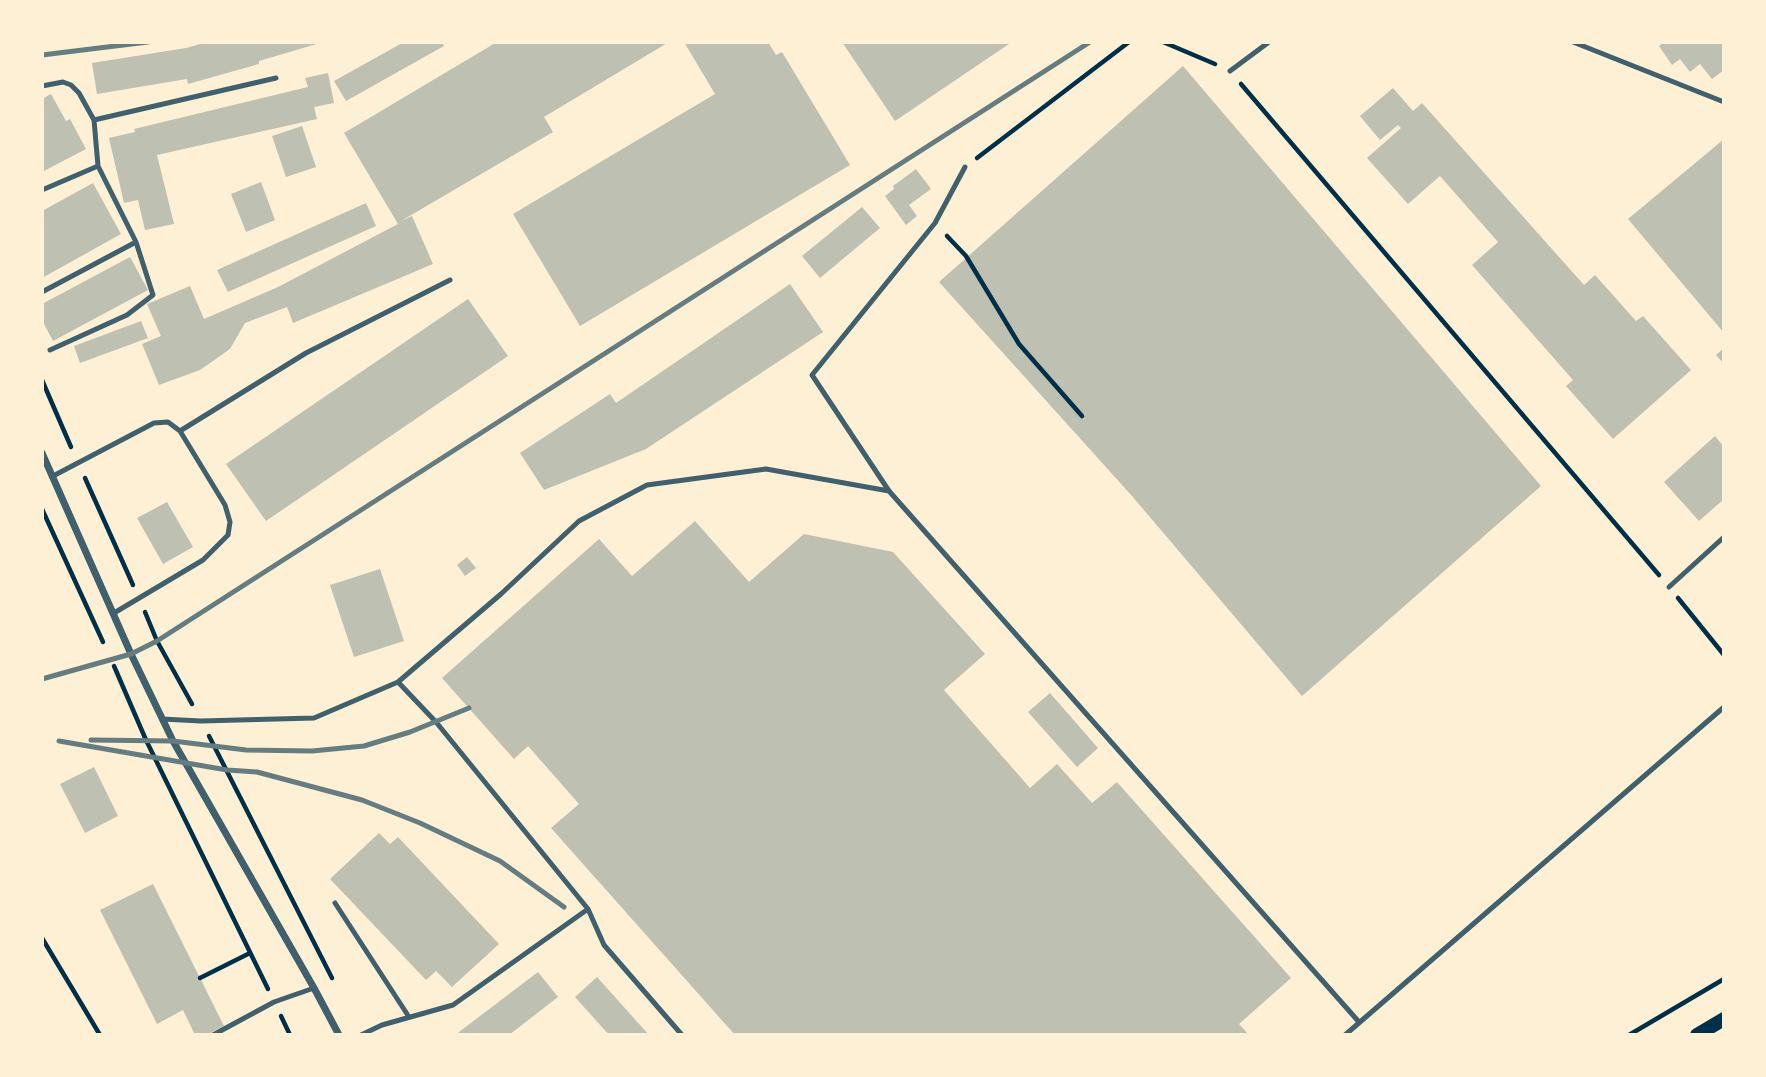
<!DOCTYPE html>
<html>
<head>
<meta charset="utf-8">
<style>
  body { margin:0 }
  #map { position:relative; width:1766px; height:1077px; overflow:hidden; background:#fdf0d5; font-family:Roboto,sans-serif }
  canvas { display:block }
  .frame { position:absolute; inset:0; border:44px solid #fdf0d5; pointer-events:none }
</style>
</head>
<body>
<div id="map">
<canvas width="1766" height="1077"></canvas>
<div class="frame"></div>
</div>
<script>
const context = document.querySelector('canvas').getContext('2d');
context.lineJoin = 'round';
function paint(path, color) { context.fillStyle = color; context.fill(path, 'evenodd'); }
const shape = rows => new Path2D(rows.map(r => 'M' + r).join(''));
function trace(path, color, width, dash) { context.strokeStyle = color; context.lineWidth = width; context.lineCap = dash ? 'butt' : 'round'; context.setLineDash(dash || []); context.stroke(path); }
paint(shape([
  [207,42,320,43,259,61,259,64,188,84,187,79,97,94,92,63,186,48],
  [404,42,442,42,444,46,346,101,334,81],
  [497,42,669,42,544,117,553,132,401,221,412,216,433,264,293,323,287,307,245,323,230,349,200,370,159,385,142,344,161,336,147,304,190,286,204,319,278,287,398,224,344,133],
  [684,42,768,42,776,55,782,52,850,165,580,326,513,214,715,94],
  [842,42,1012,42,895,121],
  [1664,42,1724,42,1724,70,1712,79,1700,64,1690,72,1680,59,1672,65,1659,46],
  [1183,66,1541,486,1302,696,1132,496,939,282],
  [328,73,334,103,314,107,317,119,157,155,174,224,145,230,138,200,124,203,109,138,135,132,134,129,308,87,305,78],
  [1393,88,1413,111,1422,103,1584,285,1595,275,1636,321,1643,316,1691,370,1613,439,1566,386,1573,380,1472,265,1498,242,1440,176,1408,204,1367,158,1401,128,1398,125,1380,140,1360,116],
  [51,94,66,121,70,119,86,149,42,172,42,99],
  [302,126,316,167,286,177,272,136],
  [1724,139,1724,333,1628,219],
  [916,169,931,189,909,205,917,216,906,225,885,196,894,189,893,186],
  [261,182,275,220,246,232,231,194],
  [93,183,121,234,42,278,42,211],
  [366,203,376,226,228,292,217,270],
  [862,207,880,228,820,278,802,256],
  [130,257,148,290,53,341,42,320,42,304],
  [790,284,823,332,646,449,544,490,520,453,610,394,616,403],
  [468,299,508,356,266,521,226,464],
  [141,321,148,338,80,363,74,346],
  [1724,348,1724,364,1716,355],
  [1715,436,1724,447,1724,499,1699,521,1664,482],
  [167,502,193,547,163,564,137,518],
  [695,521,749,582,804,534,893,552,985,654,944,690,1030,788,1057,764,1092,803,1117,782,1291,978,1239,1024,1249,1035,735,1035,551,828,579,804,528,746,514,759,442,678,599,539,632,576],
  [467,557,476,568,465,576,457,565],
  [380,569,404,641,354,657,330,585],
  [1050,693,1098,748,1077,767,1028,712],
  [94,767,118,816,85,833,60,784],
  [379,833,390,844,398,837,499,944,452,987,436,971,426,980,330,879],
  [153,884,224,1026,206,1035,195,1035,183,1010,157,1024,100,910],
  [538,972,558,997,509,1035,455,1035],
  [597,977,649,1035,609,1035,575,997]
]), '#bec0b2');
trace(shape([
  [1163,42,1215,64],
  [1241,84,1659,575],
  [977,158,1129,42],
  [947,236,966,256,1019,344,1082,416],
  [42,380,71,447],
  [85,478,133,585],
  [42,509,103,642],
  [1678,598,1724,655],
  [145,612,157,641,192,704],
  [114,666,146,740,268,989],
  [209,736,332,978],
  [42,938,100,1035],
  [200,978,250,953],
  [281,1016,290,1035],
  [1629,1035,1724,979]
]), '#003049', 4.5);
trace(shape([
  [1573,42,1724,102],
  [1230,71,1269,42],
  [42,86,63,82,71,85,79,93,94,120,98,166,136,242,153,295,127,315,50,350],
  [94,120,276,78],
  [965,167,935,223,812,375,889,491,1359,1022],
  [42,190,98,166],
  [42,292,136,242],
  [180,431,306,353,450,280],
  [53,476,154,423,168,422,180,431,225,505,230,522,228,535,203,560,114,613],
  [1669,587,1724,537],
  [398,682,436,722,588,909],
  [162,719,201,721,314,718,398,682,501,594,579,521,647,485,766,469,889,491],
  [335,903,409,1017],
  [213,1035,274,1002,314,988],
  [361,1035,382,1025,453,1005,588,909,604,945,682,1035],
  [1345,1035,1724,707]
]), '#3f606c', 5);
trace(shape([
  [42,453,131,654,173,741,314,988,339,1035]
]), '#3f606c', 7);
trace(shape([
  [1697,1035,1724,1019]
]), '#003049', 14);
trace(shape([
  [42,55,148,42],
  [42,679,131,654,157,641,1090,42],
  [91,740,173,741,246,750,312,751,364,746,410,732,469,708],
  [59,741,227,770,257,772,362,800,420,823,500,861,564,907]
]), '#657d81', 5);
</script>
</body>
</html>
